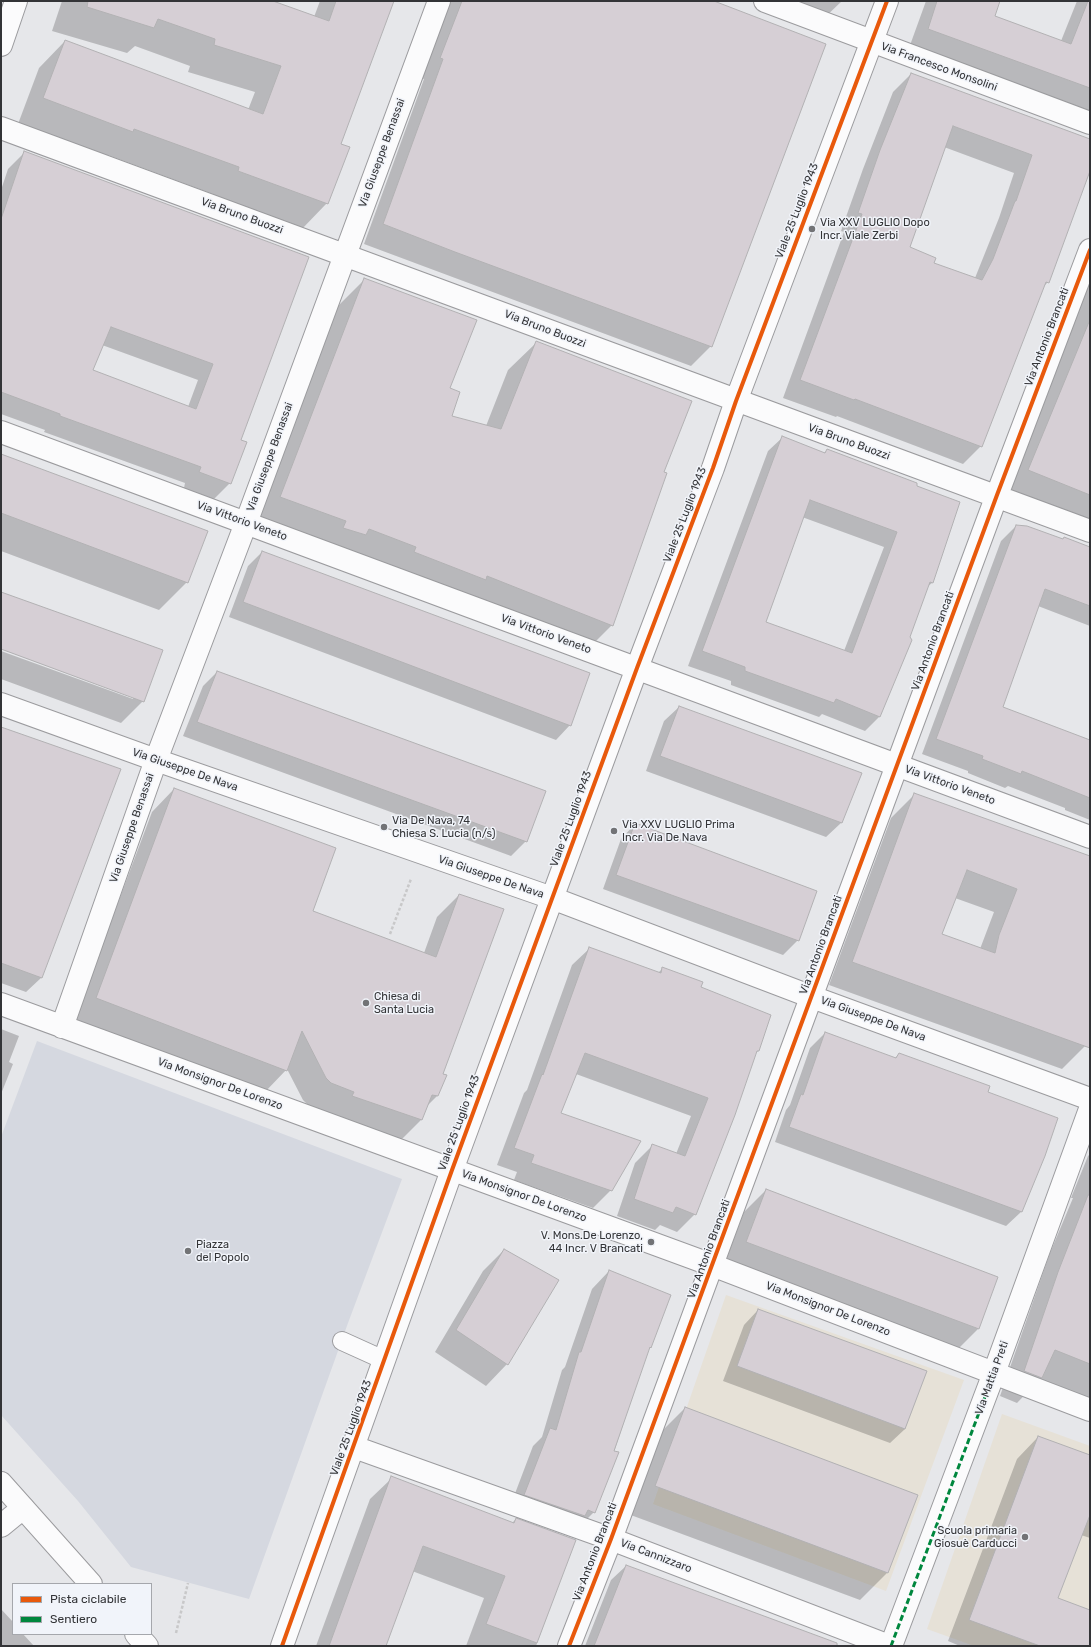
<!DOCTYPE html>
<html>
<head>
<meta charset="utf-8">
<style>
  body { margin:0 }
  #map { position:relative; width:1091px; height:1647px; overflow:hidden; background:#e6e7ea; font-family:Rubik,sans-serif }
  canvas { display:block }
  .frame { position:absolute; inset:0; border:2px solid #333437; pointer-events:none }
  .legend { position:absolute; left:12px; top:1583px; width:140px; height:52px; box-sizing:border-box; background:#f1f4fa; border:1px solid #a5a7ac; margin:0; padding:5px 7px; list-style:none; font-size:12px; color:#333437 }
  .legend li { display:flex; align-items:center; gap:8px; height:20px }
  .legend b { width:20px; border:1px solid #a5a7ac }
</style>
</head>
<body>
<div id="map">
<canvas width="1091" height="1647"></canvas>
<div class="frame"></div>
<ul class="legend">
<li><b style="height:5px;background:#e8590c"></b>Pista ciclabile</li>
<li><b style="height:5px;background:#00873e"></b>Sentiero</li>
</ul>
</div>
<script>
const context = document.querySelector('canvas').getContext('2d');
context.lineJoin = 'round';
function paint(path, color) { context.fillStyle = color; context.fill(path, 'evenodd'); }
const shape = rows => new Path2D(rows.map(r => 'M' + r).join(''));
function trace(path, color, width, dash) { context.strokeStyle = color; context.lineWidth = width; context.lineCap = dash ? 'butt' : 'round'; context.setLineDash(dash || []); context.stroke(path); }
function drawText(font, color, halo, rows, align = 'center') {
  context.font = font + ' Rubik,sans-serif'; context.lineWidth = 3; context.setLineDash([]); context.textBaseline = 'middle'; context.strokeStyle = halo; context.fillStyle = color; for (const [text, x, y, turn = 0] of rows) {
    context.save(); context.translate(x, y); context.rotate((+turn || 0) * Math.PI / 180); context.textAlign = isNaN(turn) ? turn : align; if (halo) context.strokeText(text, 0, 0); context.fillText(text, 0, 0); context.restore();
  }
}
paint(shape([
  [37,1041,402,1179,348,1323,249,1599,131,1567,78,1501,1,1415,1,1137]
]), '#d5d8e0');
paint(shape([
  [726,1295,964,1380,886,1591,653,1504],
  [1002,1414,1090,1446,1090,1646,974,1646,927,1629]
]), '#e6e1d7');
paint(shape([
  [62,1,271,1,314,17,320,1,393,1,340,145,327,203,301,230,212,197,213,194,108,155,106,157,18,124,39,68,65,41,248,110,255,92,188,72,190,66,135,46,127,53,52,31],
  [450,1,711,1,711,346,691,366,364,244,424,79,421,78],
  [769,1,842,1,822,20],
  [926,1,999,1,994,16,1061,41,1077,1,1090,1,1090,114,909,48],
  [911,74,1090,140,1090,168,1048,282,1042,288,981,446,963,464,837,416,836,417,783,398,844,232,841,231,863,169,893,92],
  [944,147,1014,173,999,218,975,278,933,264,908,248],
  [24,153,308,258,240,441,230,483,214,499,184,488,185,483,44,432,45,430,1,414,1,190,8,169],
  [102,345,198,380,188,407,91,371],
  [1090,263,1090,529,999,500],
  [364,280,448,389,450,417,486,426,508,370,536,343,663,473,612,625,584,653,253,525,336,308],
  [783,437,824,453,827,450,959,503,932,583,927,587,880,716,865,731,822,714,819,717,731,685,731,681,688,666,768,451],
  [802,517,884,547,844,651,764,622],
  [1,455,187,582,159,610,1,551],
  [1016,526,1090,548,1090,626,1038,606,1002,708,1090,741,1090,820,1065,810,1065,808,1008,786,1005,788,968,773,968,771,922,754,1001,541],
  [262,552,570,725,556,740,229,617,248,566],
  [1,593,143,701,121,723,1,679,1,651,133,699,133,697,1,649],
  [217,672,526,841,511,856,183,736,203,686],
  [679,707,860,773,841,823,826,837,646,771,664,721],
  [1,728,119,769,41,978,26,992,1,983],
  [174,789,312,912,424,953,437,917,459,895,442,1075,437,1096,426,1107,421,1120,399,1142,308,1105,303,1100,287,1069,264,1093,74,1020,152,812],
  [914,795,1090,857,1090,1034,1085,1046,1062,1069,829,985,891,818],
  [955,898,994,912,980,949,941,935],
  [635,824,798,940,783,955,603,889,621,839],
  [590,948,658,973,662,969,700,988,758,1051,755,1054,695,1214,677,1232,660,1225,655,1230,617,1216,635,1163,652,1146,676,1154,691,1116,576,1074,560,1114,611,1190,593,1208,514,1180,517,1172,497,1165,524,1093,527,1090,572,965],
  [1,1029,19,1036,9,1062,13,1064,1,1094],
  [825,1033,894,1059,899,1054,986,1092,1044,1156,1021,1212,1006,1226,775,1142,786,1110,790,1105,810,1048],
  [1090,1154,1090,1401,1079,1394,1040,1379,1017,1403,1000,1396,1050,1253,1073,1198,1071,1198,1088,1156],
  [766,1190,997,1278,978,1329,957,1350,725,1263,744,1212],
  [504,1250,507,1364,486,1386,435,1352,483,1271],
  [609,1271,650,1347,648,1350,594,1512,576,1530,508,1512,533,1446,542,1437,562,1370,565,1367,592,1289],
  [758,1310,926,1372,905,1429,890,1443,723,1381,744,1325],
  [685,1408,887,1573,860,1600,628,1514,657,1436],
  [1038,1437,1090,1456,1090,1538,1081,1535,1056,1598,1090,1611,1090,1646,960,1646,948,1641,1017,1459],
  [392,1478,512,1523,516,1519,575,1540,536,1646,466,1646,484,1598,412,1571,384,1646,316,1646,370,1499],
  [626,1566,841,1646,585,1646,611,1580],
  [1,1609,13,1622,13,1634,23,1634,34,1646,1,1646]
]), '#0003');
const building = shape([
  [88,1,273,1,329,21,336,1,394,1,341,144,350,147,328,204,238,171,239,167,134,129,133,132,43,98,65,40,263,114,281,66,214,45,215,39,158,19,154,28,87,7,88,1],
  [462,1,714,1,826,44,712,347,455,252,383,224,443,59,440,58,462,1],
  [937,1,1000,1,995,16,1071,44,1088,1,1090,1,1090,88,928,29,937,1],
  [911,73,1090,139,1090,171,1049,283,1046,282,982,447,855,399,854,400,800,380,862,214,858,213,880,150,911,73],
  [953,126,1032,155,1016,201,1015,201,993,259,982,280,934,263,936,258,910,247,953,126],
  [24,151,309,257,241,440,247,442,231,484,199,472,201,467,60,416,60,414,1,392,1,219,24,151],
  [111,327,213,364,196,409,93,370,111,327],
  [364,278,477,320,450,388,460,392,452,416,501,429,536,341,692,401,664,472,667,473,613,626,487,576,486,580,414,552,416,547,369,529,366,535,343,528,346,521,280,497,364,278],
  [1089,322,1090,322,1090,495,1028,470,1089,322],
  [782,436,825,453,827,449,917,483,917,486,960,502,933,583,930,582,910,637,912,640,880,717,836,699,834,703,745,671,745,667,702,651,782,436],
  [810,500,897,532,852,653,766,622,810,500],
  [1,454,208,531,188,583,1,513,1,454],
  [1016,525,1027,526,1063,539,1064,537,1090,547,1090,606,1045,589,1003,707,1090,740,1090,798,1022,771,1021,774,982,759,983,756,936,739,1016,525],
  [262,551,590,673,571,726,243,602,262,551],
  [1,592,163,650,144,702,1,649,1,592],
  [217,671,546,791,527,842,197,722,217,671],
  [679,706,862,773,842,823,660,756,679,706],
  [1,727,121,769,42,978,1,963,1,727],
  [174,788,336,848,313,911,436,957,459,894,504,909,443,1074,447,1075,438,1096,432,1095,422,1120,352,1096,354,1092,331,1083,326,1078,302,1031,287,1071,96,998,174,788],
  [914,793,1090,856,1090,1048,852,962,914,793],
  [967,870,1017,889,999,935,995,953,942,934,967,870],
  [635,823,817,891,799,941,616,875,635,823],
  [589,947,661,973,662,967,703,982,701,987,771,1015,759,1051,757,1051,735,1115,696,1215,676,1207,673,1213,634,1199,652,1144,685,1156,708,1098,585,1053,561,1113,641,1141,612,1191,531,1163,534,1155,514,1148,542,1074,543,1075,589,947],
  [825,1032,896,1058,899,1053,990,1086,988,1092,1058,1118,1045,1156,1022,1212,789,1127,801,1094,803,1095,825,1032],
  [766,1189,998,1277,979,1329,746,1242,766,1189],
  [1088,1195,1090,1195,1090,1364,1055,1350,1042,1378,1024,1371,1058,1272,1088,1195],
  [504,1249,559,1280,508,1365,456,1330,504,1249],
  [609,1270,671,1295,651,1348,650,1347,614,1451,619,1452,595,1513,588,1510,585,1516,524,1495,550,1428,556,1430,579,1352,581,1352,609,1270],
  [758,1309,927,1371,905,1429,737,1366,758,1309],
  [685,1407,918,1495,888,1573,655,1486,685,1407],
  [1038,1436,1090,1455,1090,1515,1058,1598,1090,1610,1090,1646,1040,1646,969,1620,1038,1436],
  [391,1476,514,1523,516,1518,576,1540,537,1643,486,1624,505,1576,423,1546,386,1646,329,1646,391,1476],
  [626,1565,837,1643,837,1646,594,1646,626,1565]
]);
paint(building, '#d6cfd5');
trace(building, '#b2b1b3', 1);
const lane = shape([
  [342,1341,384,1360]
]);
const street = shape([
  [765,1,1090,123],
  [1,128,1090,531],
  [1,1004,712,1265,1090,1410],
  [62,1027,156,760,246,523,439,1],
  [354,1447,611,1539,889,1646],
  [1,1526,23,1508],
  [569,1646,611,1539,712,1265,997,495,1090,250],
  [891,1646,994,1373,1090,1109]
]);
const secondary = shape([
  [1,45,16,1],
  [1,432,1090,837],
  [1,704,156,760,552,898,812,997,1090,1099],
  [1,1483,91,1584],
  [136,1634,147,1646],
  [282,1646,452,1170,637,668,713,468,736,401,887,1]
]);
trace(lane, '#9b9b9e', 20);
trace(street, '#9b9b9e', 24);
trace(secondary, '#9b9b9e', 24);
trace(shape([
  [390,934,411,879],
  [176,1633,188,1583]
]), '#c8c8c9', 2.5, [3, 2]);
trace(lane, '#fbfbfc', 18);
trace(street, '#fbfbfc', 22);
trace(secondary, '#fbfbfc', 22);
trace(shape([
  [891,1646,994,1373]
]), '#00873e', 3, [6, 3]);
trace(shape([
  [282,1646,452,1170,637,668,713,468,736,401,887,1],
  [569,1646,611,1539,712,1265,997,495,1090,250]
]), '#e8590c', 4);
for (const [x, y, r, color] of [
  [812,229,4,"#727376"],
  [384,827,4,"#727376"],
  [614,831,4,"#727376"],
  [366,1003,4,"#727376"],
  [651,1242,4,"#727376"],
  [188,1251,4,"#727376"],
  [1025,1537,4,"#727376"]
]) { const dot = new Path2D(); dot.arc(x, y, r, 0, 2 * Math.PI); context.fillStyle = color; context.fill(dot); trace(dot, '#f1f4fa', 1.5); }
drawText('11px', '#333437', '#f1f4fa', [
  ["Via Francesco Monsolini",939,67,20],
  ["Via Giuseppe Benassai",382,153,-70],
  ["Viale 25 Luglio 1943",797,211,-69],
  ["Via Bruno Buozzi",242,216,20],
  ["Via Bruno Buozzi",545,329,21],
  ["Via Antonio Brancati",1047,337,-69],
  ["Via Bruno Buozzi",849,442,20],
  ["Via Giuseppe Benassai",270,457,-70],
  ["Viale 25 Luglio 1943",685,515,-69],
  ["Via Vittorio Veneto",242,521,20],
  ["Via Vittorio Veneto",546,634,20],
  ["Via Antonio Brancati",933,641,-70],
  ["Via Giuseppe De Nava",185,770,19],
  ["Via Vittorio Veneto",950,785,20],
  ["Viale 25 Luglio 1943",571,819,-70],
  ["Via Giuseppe Benassai",132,828,-71],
  ["Via Giuseppe De Nava",491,877,19],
  ["Via Antonio Brancati",821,945,-70],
  ["Via Giuseppe De Nava",873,1019,20],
  ["Via Monsignor De Lorenzo",220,1084,20],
  ["Viale 25 Luglio 1943",459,1123,-70],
  ["Via Monsignor De Lorenzo",524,1196,20],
  ["Via Antonio Brancati",709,1249,-70],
  ["Via Monsignor De Lorenzo",828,1309,21],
  ["Via Mattia Preti",992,1378,-70],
  ["Viale 25 Luglio 1943",351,1428,-70],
  ["Via Antonio Brancati",595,1552,-69],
  ["Via Cannizzaro",656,1556,21]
]);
drawText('11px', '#333437', '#f1f4fa', [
  ["Via XXV LUGLIO Dopo",820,223],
  ["Incr. Viale Zerbi",820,236],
  ["Via De Nava, 74",392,821],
  ["Chiesa S. Lucia (n/s)",392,834],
  ["Via XXV LUGLIO Prima",622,825],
  ["Incr. Via De Nava",622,838],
  ["Chiesa di",374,997],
  ["Santa Lucia",374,1010],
  ["V. Mons.De Lorenzo,",643,1236,"right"],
  ["44 Incr. V Brancati",643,1249,"right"],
  ["Piazza",196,1245],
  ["del Popolo",196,1258],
  ["Scuola primaria",1017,1531,"right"],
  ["Giosuè Carducci",1017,1544,"right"]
], 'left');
</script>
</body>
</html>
